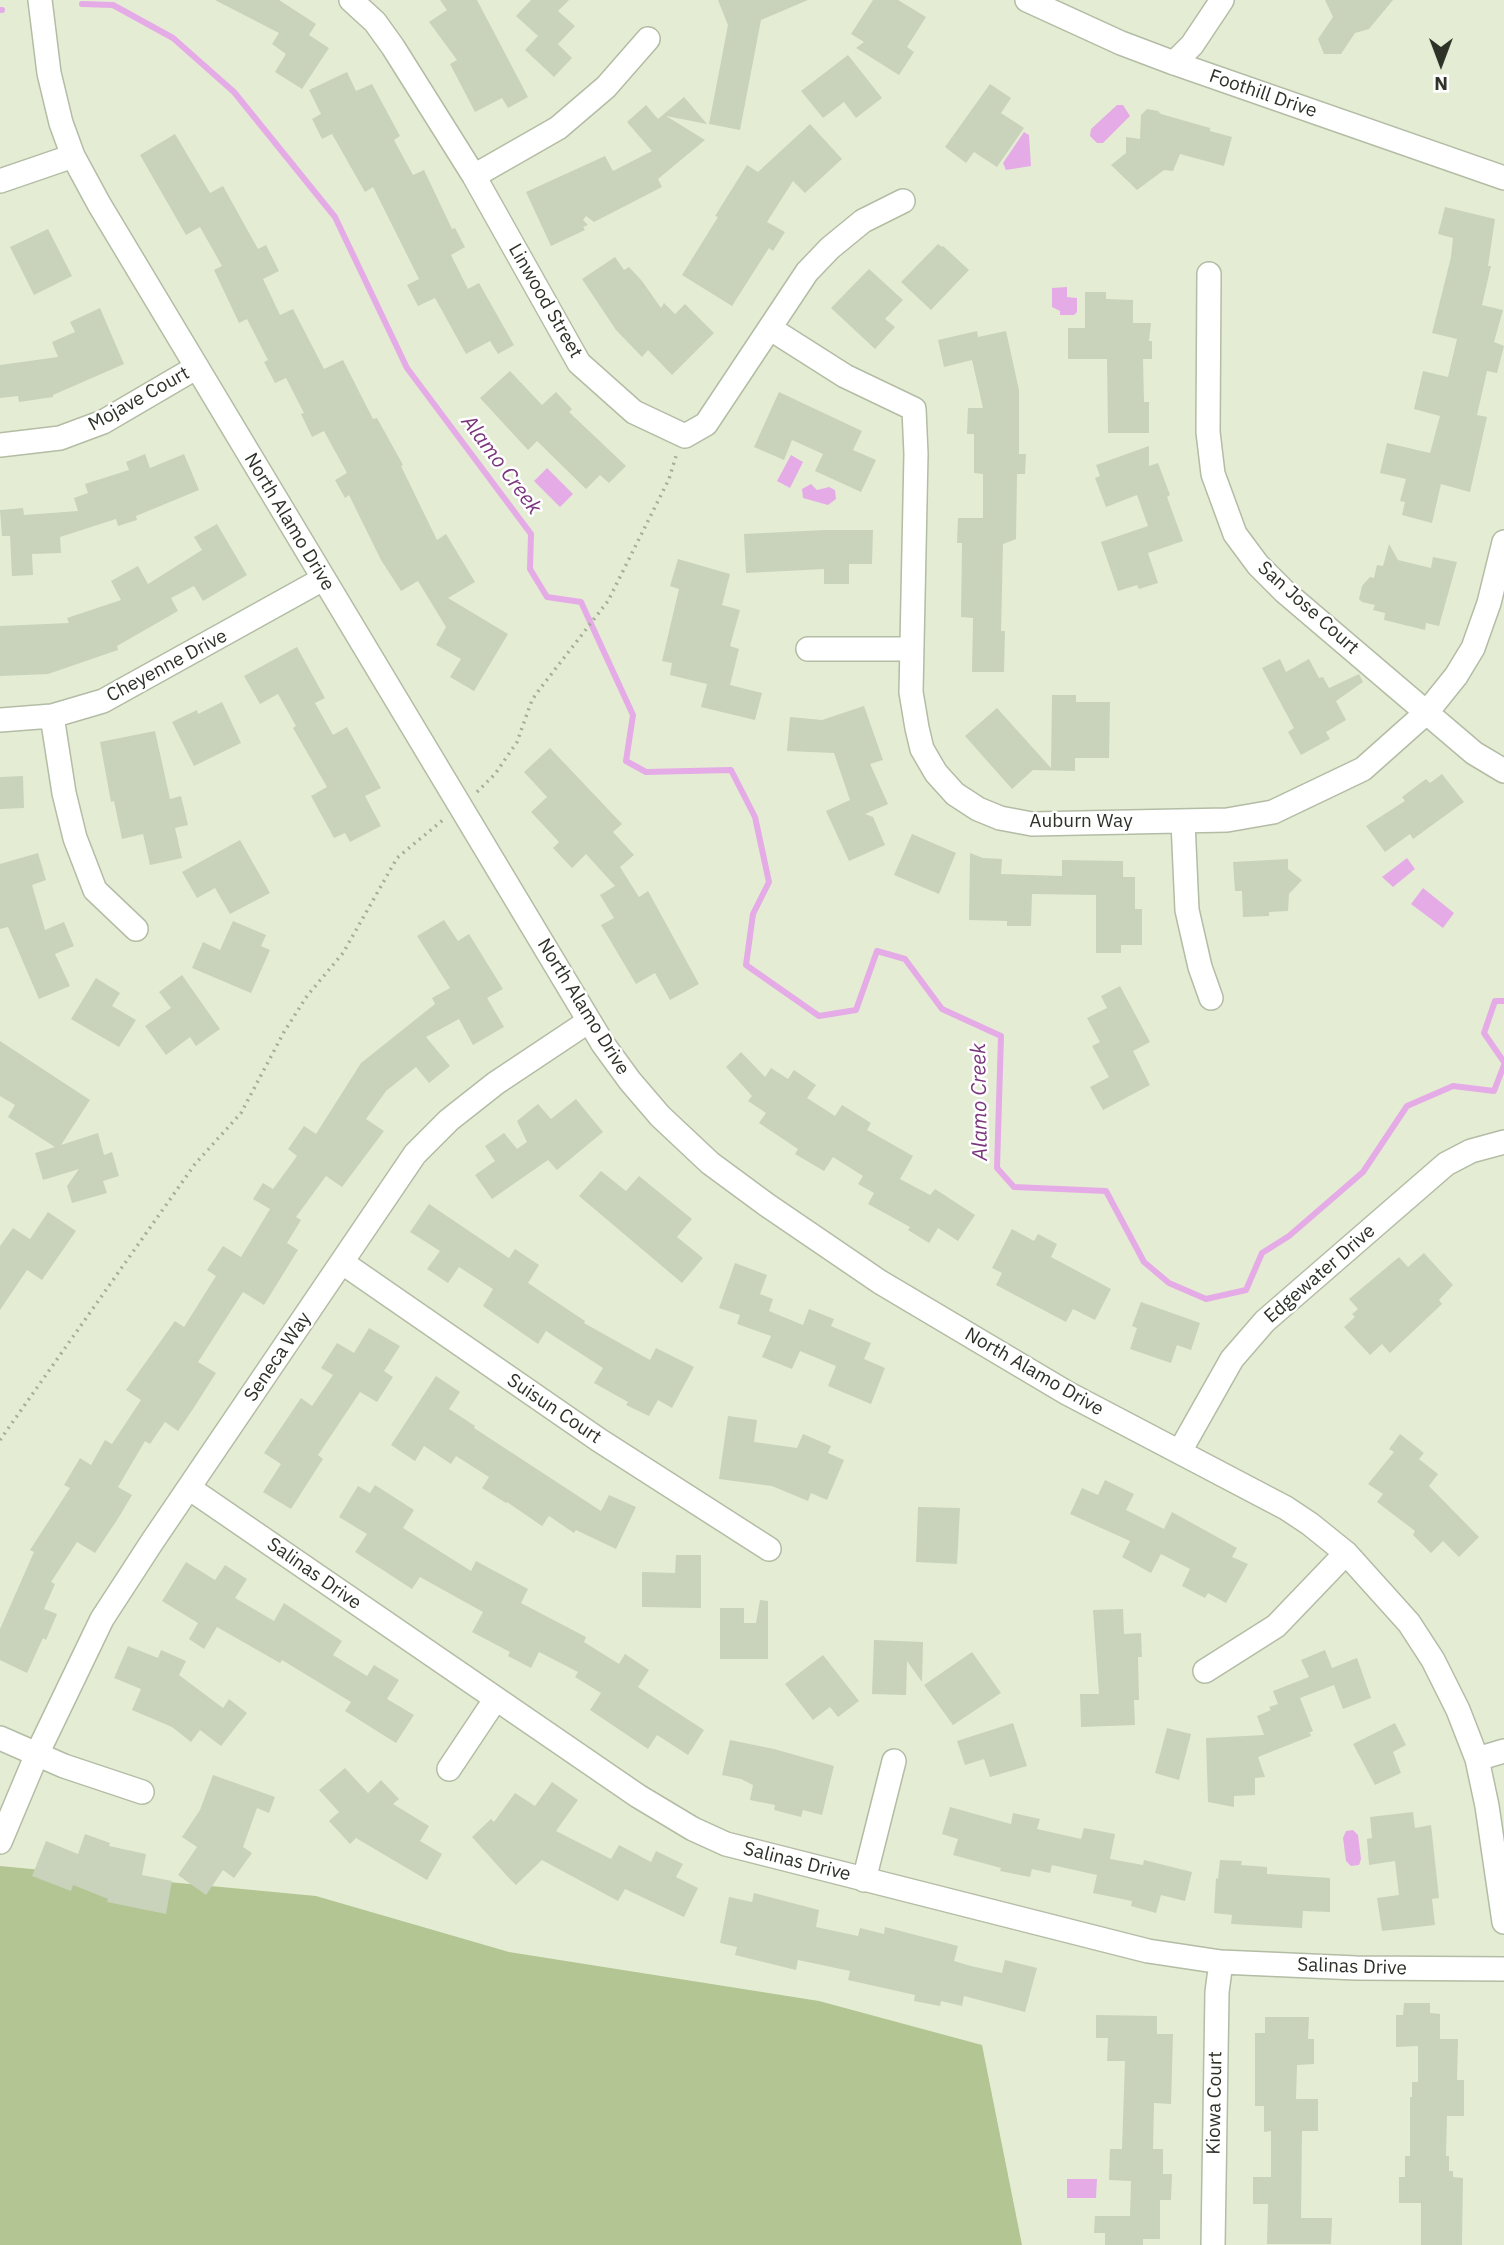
<!DOCTYPE html>
<html>
<head>
<meta charset="utf-8">
<style>
  body { margin:0 }
  #map { position:relative; width:1504px; height:2245px; overflow:hidden; background:#e4edd4; font-family:"IBM Plex Sans",sans-serif }
  canvas { display:block }
  .north { position:absolute; left:1406px; top:28px; width:70px; height:70px; -webkit-text-stroke:5px #fff; paint-order:stroke; rotate:180deg; font-size:19px; font-weight:700; line-height:28px; text-align:center; color:#2d3127 }
  .north::after { content:''; display:block; margin:auto; width:24px; height:32px; background:#2d3127; clip-path:polygon(50% 0,100% 100%,50% 72%,0 100%) }
</style>
</head>
<body>
<div id="map">
<canvas width="1504" height="2245"></canvas>
<div class="north">N</div>
</div>
<script>
const context = document.querySelector('canvas').getContext('2d');
context.lineJoin = 'round';
function paint(path, color) { context.fillStyle = color; context.fill(path, 'evenodd'); }
const shape = rows => new Path2D(rows.map(r => 'M' + r).join(''));
function trace(path, color, width, dash) { context.strokeStyle = color; context.lineWidth = width; context.lineCap = dash ? 'butt' : 'round'; context.setLineDash(dash || []); context.stroke(path); }
function drawText(font, color, halo, rows, align = 'center') {
  context.font = font + ' "IBM Plex Sans",sans-serif'; context.lineWidth = 5; context.setLineDash([]); context.textBaseline = 'middle'; context.strokeStyle = halo; context.fillStyle = color; for (const [text, x, y, turn = 0] of rows) {
    context.save(); context.translate(x, y); context.rotate((+turn || 0) * Math.PI / 180); context.textAlign = isNaN(turn) ? turn : align; if (halo) context.strokeText(text, 0, 0); context.fillText(text, 0, 0); context.restore();
  }
}
paint(shape([
  [0,1866,316,1896,509,1952,819,2001,982,2045,1022,2245,0,2245]
]), '#b3c593');
paint(shape([
  [1117,105,1123,105,1130,116,1103,143,1097,143,1090,136,1091,129],
  [1024,132,1029,135,1031,166,1006,170,1003,163],
  [1067,287,1067,297,1077,298,1077,312,1074,315,1060,315,1060,311,1052,307,1052,288],
  [791,455,803,462,790,488,777,481],
  [547,468,573,494,560,507,534,481],
  [811,484,817,490,829,487,835,490,836,499,828,505,803,498,802,489],
  [1407,858,1415,869,1393,887,1382,877],
  [1423,888,1454,913,1443,928,1411,904],
  [1353,1830,1358,1835,1361,1859,1359,1865,1351,1866,1346,1861,1343,1838,1346,1831],
  [1067,2179,1097,2179,1096,2198,1067,2198]
]), '#e5abe6');
trace(shape([
  [82,4,113,5,173,38,234,92,335,217,407,368,531,534,530,569,547,597,581,602,633,715,626,761,646,772,731,770,755,817,769,882,753,914,746,965,819,1016,856,1010,877,951,905,959,942,1009,1001,1036,997,1168,1014,1187,1106,1191,1144,1262,1169,1283,1206,1299,1246,1290,1262,1253,1289,1236,1363,1172,1407,1106,1453,1086,1494,1091,1504,1065],
  [0,10,2,10],
  [1504,1001,1495,1001,1484,1033,1504,1062]
]), '#e5abe6', 6);
paint(shape([
  [215,0,279,0,316,24,309,35,329,48,302,89,275,72,286,54,272,44,279,33],
  [440,0,477,0,528,97,508,108,502,98,475,112,450,64,457,60,429,22,447,10],
  [531,0,569,0,558,11,575,26,558,44,572,58,554,77,525,50,538,36,516,16],
  [718,0,808,0,761,20,740,130,709,124,728,25],
  [873,0,898,0,926,17,907,47,914,52,899,75,856,48,864,42,851,34],
  [1325,0,1393,0,1369,29,1355,33,1341,54,1324,54,1318,39,1333,17],
  [848,55,882,98,856,118,844,102,823,118,801,91],
  [347,72,356,91,372,84,400,136,394,140,413,175,424,170,452,229,455,228,465,247,451,255,468,289,479,283,514,345,498,354,490,341,466,354,435,298,418,306,407,285,419,279,373,187,365,192,332,134,322,139,312,119,321,114,309,90],
  [990,84,1011,98,1001,113,1024,128,997,167,974,152,966,163,945,147],
  [684,97,707,124,666,116,705,140,658,179,662,187,594,222,586,216,583,220,588,225,583,227,585,230,551,246,526,192,605,156,613,171,652,151,627,122,646,105,658,119],
  [1147,109,1158,111,1161,114,1210,128,1210,131,1232,137,1224,166,1180,154,1173,171,1164,170,1137,190,1111,165,1126,153,1126,137,1140,139,1141,115],
  [810,124,842,159,805,193,793,181,767,222,785,232,773,251,769,248,732,306,682,275,718,217,715,216,747,165,758,172],
  [175,134,210,193,223,186,258,249,266,245,279,271,263,279,280,315,293,309,324,369,343,360,373,419,377,418,403,465,401,466,437,540,446,534,475,582,448,598,508,634,474,691,450,677,461,659,436,645,446,627,418,581,401,591,381,560,349,495,345,498,335,480,347,473,324,431,312,437,301,414,304,413,286,378,275,383,264,362,268,360,247,319,239,323,214,270,222,266,200,227,186,235,140,155],
  [1445,207,1495,219,1488,266,1491,266,1482,305,1503,310,1494,342,1504,346,1497,373,1487,371,1477,415,1487,417,1470,492,1441,484,1432,523,1402,515,1405,502,1400,501,1406,479,1380,473,1387,443,1430,453,1440,416,1414,409,1423,371,1448,377,1457,339,1432,333,1451,257,1453,238,1438,234],
  [48,229,72,276,34,295,10,247],
  [938,244,942,247,943,246,969,270,931,310,901,282],
  [615,257,624,270,629,267,642,281,661,308,664,303,675,314,685,304,714,333,672,375,648,350,642,357,616,330,582,279],
  [869,269,903,300,885,319,895,327,875,349,831,308],
  [1085,292,1106,292,1106,299,1133,300,1133,323,1151,323,1149,341,1152,341,1152,359,1143,359,1144,402,1149,402,1149,433,1108,433,1107,359,1068,359,1068,328,1085,328],
  [100,308,124,364,53,395,53,397,19,402,18,396,0,398,0,365,58,357,52,342,75,332,70,322],
  [977,331,978,337,1006,331,1019,390,1019,454,1026,454,1025,474,1017,474,1016,539,1003,544,1001,631,1005,631,1004,672,972,672,973,618,961,617,962,543,957,543,958,518,983,518,983,474,974,473,974,434,967,434,968,408,983,408,972,360,944,367,938,340],
  [510,371,542,405,556,392,572,409,569,412,626,466,609,483,600,475,586,489,537,441,528,450,480,398],
  [779,392,862,431,853,450,876,460,861,492,815,471,823,454,792,440,784,460,754,447],
  [1149,446,1149,466,1158,463,1170,495,1167,497,1183,541,1148,553,1158,583,1139,589,1137,585,1118,591,1101,542,1148,526,1137,495,1106,507,1095,478,1100,476,1096,465],
  [145,454,150,468,184,454,199,490,136,516,137,520,118,526,116,519,60,537,61,553,32,554,33,575,12,576,10,536,2,536,0,510,23,508,24,515,78,511,74,498,88,493,85,484,129,470,126,462],
  [217,524,247,575,203,601,194,586,171,598,178,611,117,646,118,650,48,674,0,676,0,626,69,623,67,618,121,600,111,581,138,566,148,584,202,550,194,537],
  [824,530,873,530,872,564,849,564,849,584,824,584,824,569,746,573,744,534],
  [1389,544,1398,560,1431,568,1433,557,1457,562,1439,626,1426,623,1425,630,1384,620,1385,613,1373,610,1375,605,1362,602,1359,599,1362,586,1370,577,1374,578,1377,565,1383,566],
  [678,559,730,574,722,605,740,610,730,646,739,649,730,685,762,693,755,720,701,707,707,684,670,675,672,663,662,661,679,589,670,586],
  [297,647,325,698,315,703,333,735,347,727,381,788,365,796,381,826,350,842,345,833,334,838,311,796,327,787,293,728,296,726,278,694,260,704,244,676],
  [1280,659,1286,672,1309,659,1319,678,1323,677,1329,688,1359,674,1363,682,1336,701,1346,720,1326,732,1330,739,1301,755,1288,732,1294,728,1262,668],
  [1052,695,1076,695,1076,702,1110,702,1109,758,1075,758,1075,771,1033,770,1012,789,965,736,997,708,1051,768],
  [222,702,241,743,194,766,172,722,197,710,198,714],
  [864,706,883,760,870,764,888,804,865,814,873,817,885,845,849,861,826,811,850,800,834,753,787,751,790,717,822,720],
  [155,731,170,799,181,796,188,825,175,828,182,858,150,865,143,834,122,839,114,801,111,802,100,742],
  [550,748,622,824,613,832,634,855,620,867,639,897,648,891,699,984,670,1000,655,973,636,984,601,925,614,918,600,895,615,886,586,854,572,868,553,848,559,842,531,812,547,797,524,772],
  [1442,774,1464,802,1413,839,1410,834,1385,852,1366,826,1405,801,1402,797,1426,779,1430,783],
  [23,776,24,808,0,809,0,777],
  [912,834,956,853,939,894,894,875],
  [240,840,270,893,230,914,215,888,197,898,182,872],
  [38,853,46,880,32,885,45,930,64,922,74,946,55,954,70,986,39,999,8,927,0,929,0,864],
  [970,853,983,858,1002,859,1001,874,1062,876,1062,860,1123,861,1123,877,1135,877,1135,909,1142,909,1142,945,1121,945,1121,953,1096,953,1096,895,1032,894,1031,926,1007,926,1007,921,969,920],
  [1288,859,1288,869,1302,880,1289,894,1288,911,1269,912,1269,916,1243,917,1242,891,1235,891,1233,862],
  [444,920,458,941,469,934,503,989,487,998,504,1027,473,1045,459,1019,426,1037,450,1066,429,1083,416,1067,386,1091,366,1119,384,1131,342,1187,326,1176,296,1217,301,1220,287,1243,298,1250,264,1305,243,1292,198,1362,216,1373,193,1409,178,1431,165,1422,150,1444,145,1441,118,1487,132,1495,119,1517,95,1553,77,1542,51,1582,55,1584,44,1609,57,1614,46,1640,43,1638,27,1673,0,1660,0,1629,34,1552,30,1550,70,1488,64,1485,80,1458,91,1465,105,1440,112,1444,141,1400,126,1390,175,1321,184,1327,216,1276,207,1270,223,1246,241,1257,270,1209,253,1199,263,1183,273,1189,297,1156,288,1149,304,1126,316,1134,361,1063,435,1004,432,998,450,988,417,936],
  [233,921,266,935,261,946,270,950,251,993,192,968,203,942,220,950],
  [182,975,220,1029,196,1046,190,1037,166,1055,145,1026,171,1008,159,992],
  [96,978,120,993,112,1006,136,1020,119,1047,71,1019],
  [1120,986,1150,1042,1133,1051,1150,1085,1103,1110,1090,1087,1109,1077,1092,1046,1100,1042,1087,1018,1107,1008,1101,996],
  [0,1041,90,1100,61,1145,98,1133,104,1155,112,1152,119,1176,103,1181,107,1193,72,1203,67,1186,79,1169,43,1180,35,1153,55,1147,8,1117,15,1105,0,1096],
  [741,1052,765,1077,771,1068,788,1079,794,1070,816,1085,807,1098,835,1116,842,1105,871,1123,867,1130,913,1156,900,1179,930,1195,935,1189,975,1215,958,1241,938,1228,929,1243,908,1230,910,1227,868,1204,874,1193,858,1184,863,1176,833,1157,824,1171,795,1154,798,1149,759,1123,766,1113,748,1101,752,1096,726,1067],
  [576,1099,603,1132,557,1170,548,1160,492,1199,475,1175,495,1161,485,1146,504,1133,517,1149,527,1142,517,1121,538,1104,551,1119],
  [601,1171,626,1191,639,1176,692,1219,677,1237,703,1258,682,1283,579,1196],
  [429,1204,509,1258,515,1249,539,1265,528,1283,585,1321,584,1323,650,1360,656,1348,694,1367,672,1408,658,1400,649,1416,626,1405,628,1402,594,1383,603,1368,546,1331,538,1344,483,1306,493,1289,459,1267,448,1283,427,1269,440,1251,410,1232],
  [48,1212,76,1231,42,1280,27,1270,0,1310,0,1246,13,1228,30,1239],
  [1012,1229,1034,1241,1038,1234,1057,1244,1051,1257,1111,1289,1095,1320,1073,1309,1066,1322,996,1285,1002,1273,992,1268],
  [1424,1253,1453,1285,1439,1300,1442,1304,1390,1353,1382,1344,1370,1355,1344,1327,1355,1317,1352,1314,1358,1309,1349,1299,1399,1257,1408,1267],
  [735,1263,767,1275,760,1294,773,1299,769,1311,803,1325,809,1309,834,1319,831,1326,871,1343,864,1359,885,1368,871,1404,828,1386,836,1366,800,1351,792,1369,762,1357,771,1336,737,1324,740,1315,719,1308],
  [1141,1302,1200,1323,1191,1350,1177,1345,1171,1363,1130,1349,1137,1328,1132,1326],
  [369,1328,400,1346,384,1371,393,1377,377,1402,360,1392,318,1455,323,1459,291,1509,263,1492,281,1464,264,1453,301,1398,312,1406,333,1375,321,1368,337,1343,354,1353],
  [436,1376,460,1392,449,1409,475,1426,474,1428,601,1511,609,1495,636,1507,616,1549,576,1530,574,1533,549,1516,542,1526,507,1502,506,1503,482,1488,489,1477,456,1456,451,1464,424,1446,415,1461,391,1445],
  [728,1416,757,1420,754,1442,797,1448,803,1434,831,1446,828,1453,844,1460,827,1500,811,1493,808,1501,772,1486,719,1479],
  [1400,1434,1424,1453,1419,1459,1438,1474,1429,1486,1479,1537,1459,1557,1443,1541,1431,1553,1413,1535,1415,1531,1377,1502,1383,1494,1368,1484,1394,1452,1389,1449],
  [1105,1480,1134,1494,1126,1510,1164,1529,1172,1512,1237,1548,1232,1557,1248,1564,1226,1603,1208,1593,1205,1598,1182,1586,1190,1569,1161,1554,1151,1573,1122,1557,1130,1541,1070,1514,1082,1488,1098,1495],
  [375,1485,414,1510,403,1528,471,1571,476,1561,528,1589,521,1603,586,1637,584,1642,619,1664,625,1654,649,1670,638,1687,704,1730,688,1755,657,1735,648,1749,590,1710,601,1693,575,1677,578,1672,539,1652,531,1668,508,1656,510,1652,472,1632,483,1612,420,1577,412,1589,355,1552,367,1534,339,1517,358,1486,370,1493],
  [918,1507,960,1508,957,1564,916,1562],
  [676,1555,701,1555,701,1608,642,1607,642,1572,675,1573],
  [186,1562,215,1580,225,1565,247,1579,235,1598,274,1621,284,1603,342,1641,333,1655,367,1676,374,1665,399,1680,387,1699,414,1715,396,1743,345,1711,351,1702,282,1660,280,1663,217,1627,204,1649,189,1639,198,1623,162,1601],
  [760,1600,768,1601,768,1659,720,1659,720,1608,744,1608,744,1623,756,1623],
  [1123,1609,1124,1634,1141,1633,1142,1657,1138,1657,1139,1700,1134,1700,1135,1725,1081,1727,1080,1694,1099,1694,1093,1610],
  [874,1640,923,1642,922,1682,907,1661,906,1695,872,1694],
  [128,1646,158,1658,161,1650,186,1661,179,1675,223,1708,229,1699,247,1713,221,1746,200,1730,191,1742,172,1727,132,1710,141,1689,114,1678],
  [1325,1650,1332,1668,1357,1658,1371,1698,1343,1709,1334,1685,1300,1698,1313,1731,1307,1734,1310,1733,1311,1736,1258,1757,1265,1777,1255,1778,1255,1795,1234,1796,1234,1807,1208,1802,1206,1738,1264,1735,1257,1716,1271,1710,1269,1707,1278,1704,1273,1691,1309,1677,1301,1660],
  [972,1652,1001,1693,953,1725,924,1685],
  [823,1655,859,1701,838,1717,830,1707,813,1720,785,1684],
  [1013,1723,1027,1766,990,1777,984,1759,965,1765,957,1741],
  [1395,1723,1406,1745,1393,1752,1401,1773,1375,1785,1353,1744],
  [1167,1728,1191,1734,1179,1780,1155,1773],
  [730,1740,774,1749,834,1766,822,1815,803,1810,801,1817,774,1810,775,1805,750,1800,753,1785,741,1779,722,1775],
  [345,1768,368,1793,381,1780,399,1799,393,1804,429,1826,420,1841,442,1854,427,1880,356,1838,350,1844,329,1821,339,1812,319,1790],
  [213,1775,275,1797,269,1813,257,1808,243,1847,252,1853,234,1878,223,1870,206,1895,178,1875,197,1847,182,1837,200,1810],
  [552,1782,578,1800,556,1831,611,1859,619,1845,651,1862,656,1851,683,1864,676,1877,698,1888,684,1917,625,1889,618,1901,542,1860,516,1885,507,1876,472,1837,491,1819,494,1822,515,1793,535,1806],
  [950,1807,1011,1824,1013,1813,1040,1819,1037,1829,1081,1839,1084,1828,1115,1834,1110,1859,1143,1865,1144,1860,1192,1872,1185,1901,1161,1895,1156,1913,1131,1906,1132,1901,1093,1893,1097,1875,1052,1865,1050,1873,1032,1869,1030,1877,1000,1871,1001,1868,953,1855,958,1839,942,1834],
  [1413,1812,1415,1828,1431,1825,1439,1898,1432,1899,1435,1925,1382,1931,1377,1898,1399,1895,1395,1861,1369,1865,1367,1839,1372,1838,1370,1817],
  [85,1834,110,1843,109,1846,146,1854,142,1875,172,1881,166,1914,107,1902,108,1899,73,1885,71,1891,32,1876,46,1841,78,1854],
  [1220,1860,1242,1861,1241,1865,1267,1867,1267,1874,1330,1878,1330,1912,1303,1911,1302,1928,1231,1924,1232,1915,1214,1913,1216,1878,1218,1879],
  [754,1893,819,1910,816,1927,858,1936,860,1928,884,1934,885,1927,958,1946,954,1961,971,1966,1002,1973,1005,1960,1037,1968,1025,2012,964,1996,962,2006,941,2001,940,2006,914,2001,915,1995,848,1980,850,1971,798,1960,796,1970,735,1955,737,1947,720,1943,729,1897,752,1902],
  [1404,2003,1430,2003,1430,2013,1440,2014,1440,2039,1458,2039,1457,2080,1464,2080,1464,2116,1447,2116,1446,2156,1449,2156,1449,2171,1453,2171,1453,2177,1463,2178,1462,2245,1421,2245,1421,2203,1399,2203,1399,2177,1405,2177,1405,2156,1410,2156,1410,2097,1412,2097,1412,2082,1418,2082,1418,2046,1396,2047,1396,2015,1403,2015],
  [1096,2015,1157,2016,1157,2034,1173,2034,1171,2104,1154,2103,1153,2149,1163,2149,1163,2174,1172,2174,1171,2200,1160,2200,1160,2239,1143,2239,1143,2245,1105,2245,1105,2233,1094,2233,1095,2216,1130,2216,1131,2181,1109,2180,1110,2149,1122,2149,1125,2061,1107,2061,1108,2038,1096,2038],
  [1265,2017,1309,2017,1308,2039,1314,2039,1314,2064,1297,2065,1296,2099,1318,2099,1318,2131,1302,2131,1301,2218,1332,2218,1331,2244,1267,2244,1268,2204,1253,2204,1253,2177,1271,2177,1271,2131,1264,2132,1264,2106,1255,2106,1255,2033,1265,2033]
]), '#c9d2ba');
const minor = shape([
  [40,0,49,73,61,123,73,156,99,204,603,1044,630,1081,660,1116,710,1163,767,1205,880,1282,1067,1393,1286,1508,1310,1524,1346,1553,1409,1623,1433,1660,1458,1710,1477,1759,1487,1806,1504,1922],
  [351,0,375,22,393,47,474,176,579,363,634,412,685,436,706,424,807,272,830,248,863,221,903,201],
  [1027,0,1121,43,1174,63,1504,178],
  [1174,63,1192,45,1222,0],
  [474,176,558,128,606,87,648,39],
  [0,181,73,156],
  [1209,274,1208,432,1213,474,1235,534,1258,565,1285,592,1474,753,1504,771],
  [771,329,845,376,914,409,916,454,911,692,917,728,922,749,936,773,955,794,978,809,1000,818,1032,824,1227,820,1273,812,1363,769,1427,712,1456,676,1473,648,1489,603,1504,542],
  [0,445,60,438,103,422,197,367],
  [808,649,911,649],
  [52,716,64,793,75,838,95,890,136,929],
  [0,720,52,716,103,701,323,579],
  [1183,822,1187,910,1200,967,1211,998],
  [343,1263,599,1440,769,1549],
  [1180,1451,1232,1359,1265,1321,1446,1164,1471,1151,1504,1142],
  [189,1488,638,1796,693,1829,726,1844,1148,1951,1221,1962,1356,1968,1504,1969],
  [1205,1671,1276,1626,1346,1553],
  [0,1738,64,1766,142,1792],
  [1477,1759,1504,1751],
  [449,1769,495,1700],
  [0,1842,37,1754,102,1619,152,1542,415,1154,449,1120,496,1083,589,1021],
  [864,1880,894,1761],
  [1213,2245,1217,1992,1221,1962]
]);
trace(minor, '#b3bca4', 26);
trace(shape([
  [477,792,495,774,517,742,532,700,539,690,608,601,669,479,676,456],
  [0,1440,195,1164,241,1113,284,1032,307,996,343,953,397,858,444,819]
]), '#a6ad99', 3.5, [2, 5]);
trace(minor, '#fff', 23);
drawText('19px', '#2d3127', '#fff', [
  ["Foothill Drive",1263,94,19],
  ["Linwood Street",545,301,60],
  ["Mojave Court",139,399,-29],
  ["North Alamo Drive",289,522,59],
  ["San Jose Court",1308,608,42],
  ["Cheyenne Drive",167,666,-28],
  ["Auburn Way",1081,822],
  ["North Alamo Drive",583,1007,58],
  ["Edgewater Drive",1320,1274,-41],
  ["Seneca Way",278,1357,-56],
  ["North Alamo Drive",1034,1372,30],
  ["Suisun Court",554,1409,34],
  ["Salinas Drive",314,1574,35],
  ["Salinas Drive",797,1862,14],
  ["Salinas Drive",1352,1967,2],
  ["Kiowa Court",1215,2103,-89]
]);
drawText('italic 21px', '#7a367d', '#fff', [
  ["Alamo Creek",501,465,53],
  ["Alamo Creek",980,1102,-91]
]);
</script>
</body>
</html>
